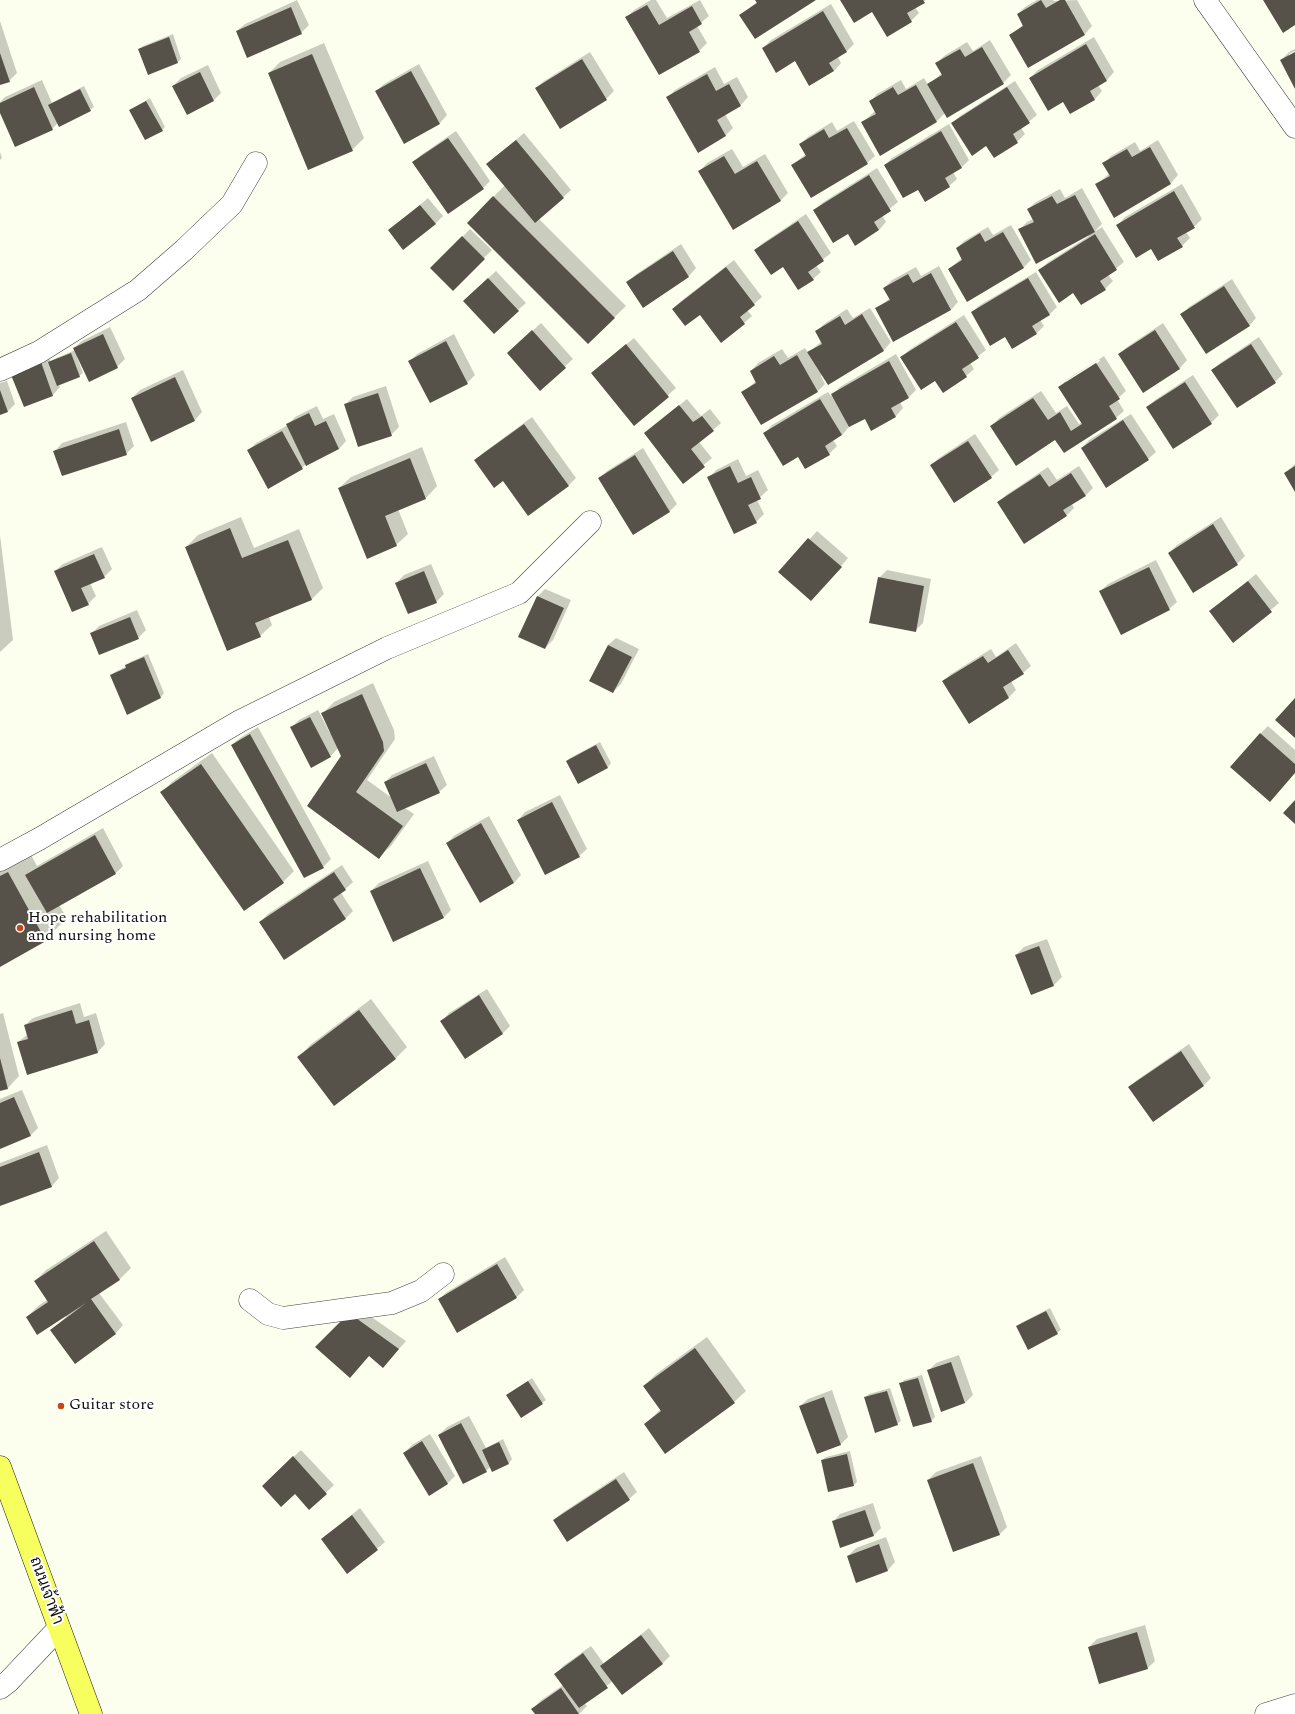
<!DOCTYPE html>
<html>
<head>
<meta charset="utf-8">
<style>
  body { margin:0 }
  canvas { display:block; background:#fdffee }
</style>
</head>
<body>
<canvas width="1295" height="1714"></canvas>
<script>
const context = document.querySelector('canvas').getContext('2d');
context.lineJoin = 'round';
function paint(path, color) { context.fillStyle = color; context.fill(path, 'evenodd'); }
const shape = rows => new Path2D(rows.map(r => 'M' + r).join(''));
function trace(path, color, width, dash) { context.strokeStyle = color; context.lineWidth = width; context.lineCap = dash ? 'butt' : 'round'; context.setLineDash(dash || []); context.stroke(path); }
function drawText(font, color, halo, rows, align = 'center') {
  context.font = font + ' Spectral,Sarabun,serif'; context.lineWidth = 4; context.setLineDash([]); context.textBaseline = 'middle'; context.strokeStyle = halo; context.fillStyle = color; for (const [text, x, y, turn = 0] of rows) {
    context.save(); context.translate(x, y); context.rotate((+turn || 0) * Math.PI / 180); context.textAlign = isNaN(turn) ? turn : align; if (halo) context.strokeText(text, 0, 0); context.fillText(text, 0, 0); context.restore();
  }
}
paint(shape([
  [297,0,309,25,301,33,237,31,245,24],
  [651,0,656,0,667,18,700,0,709,16,697,26,707,43,699,51,627,17,634,10],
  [757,0,814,0,741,15,758,1],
  [842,0,926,0,915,7,919,13,911,21,887,35,873,10],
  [1037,0,1053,0,1054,1,1077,0,1092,26,1085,34,1029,67,1010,36,1024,24,1018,14,1025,7],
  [831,4,854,44,846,52,838,57,841,63,834,71,795,60,763,48,771,40],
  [0,21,17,73,9,81,0,84],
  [173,34,181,59,178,62,148,74,139,49,143,46],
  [1094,37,1114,72,1107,80,1098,85,1102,91,1095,99,1071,113,1064,100,1030,78,1038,70],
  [990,40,1011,75,1003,83,945,113,937,121,880,154,862,123,875,111,870,102,877,94,901,80,906,89,924,78,928,85,942,73,936,64,944,56,967,42,973,51],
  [324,43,364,138,352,150,269,73,280,62],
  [1295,49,1295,51,1289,54,1289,56,1295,53,1295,86,1281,60,1289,52],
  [590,52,614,91,606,99,560,128,536,88,544,81],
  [419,64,447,115,440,123,404,142,376,91,384,84],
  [208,65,221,93,214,100,187,114,173,86,181,78],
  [715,67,724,84,737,77,748,97,741,105,725,114,733,128,725,136,668,97,675,90],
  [42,80,52,103,84,86,94,107,90,110,58,123,52,129,0,111,0,102,5,97],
  [1015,81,1037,115,1021,128,1025,134,1017,142,986,145,952,123,960,116],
  [150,98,165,127,162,130,131,110],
  [854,121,875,156,867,163,792,165,806,154,800,144,808,137,832,122,837,131],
  [949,124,969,160,962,167,953,172,957,179,949,186,918,188,885,165,892,158],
  [456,131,490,181,483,188,414,162,421,155],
  [524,133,571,190,539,219,626,306,588,343,468,223,505,185,487,164],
  [1158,140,1178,175,1171,183,1114,216,1096,185,1110,173,1104,163,1111,156,1135,142,1140,151],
  [732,149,743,167,765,154,788,193,781,200,733,228,700,171,707,163],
  [0,152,2,158,0,160],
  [877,168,898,202,882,215,886,222,879,230,856,244,848,232,814,211,822,203],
  [1182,184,1202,219,1194,227,1186,232,1190,238,1182,246,1151,248,1118,225,1125,217],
  [1082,188,1102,224,1094,232,1102,227,1124,262,1108,275,1113,281,1105,289,1074,292,1040,270,1047,263,1089,236,1088,235,1019,230,1027,222,1033,219,1028,209,1036,202,1060,189,1065,198],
  [428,198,443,216,435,224,389,231],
  [806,214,831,253,816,265,821,272,813,279,783,266,755,250,763,243],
  [1011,225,1031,260,1024,267,968,301,949,269,962,258,957,248,964,241,988,227,993,235],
  [470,229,492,250,453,289,432,268],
  [681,244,696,268,689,276,644,307,628,283,635,275],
  [734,260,762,297,747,310,752,316,744,323,673,309,681,301],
  [939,266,958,302,951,310,894,341,876,309,890,298,884,288,892,280,916,267,921,276],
  [496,271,526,303,518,310,472,293],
  [1036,272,1057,307,1049,315,1040,320,1044,326,1036,334,1006,335,972,312,980,305],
  [1232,279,1256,318,1249,326,1182,315,1189,307],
  [870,308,891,342,884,350,828,384,822,375,821,376,825,384,818,391,761,424,743,392,756,381,751,371,758,363,782,349,788,358,805,348,808,353,822,341,816,332,824,324,847,309,853,318],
  [964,315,986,350,970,363,974,369,966,376,936,380,901,358,909,350],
  [541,323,573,359,540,389,516,346],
  [1163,323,1187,360,1180,368,1143,392,1119,354,1127,347],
  [110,327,125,359,117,367,77,357,83,373,79,376,59,384,60,387,53,395,24,406,12,375,48,355,50,361,75,350,74,348,82,341],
  [454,334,475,375,467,383,410,361,417,354],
  [1259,337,1283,374,1275,382,1237,407,1213,370,1220,363],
  [634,338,676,388,635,424,600,366],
  [896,354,916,390,909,397,900,402,903,408,896,416,872,430,865,418,849,427,842,435,833,440,837,446,829,454,799,456,765,433,772,425,828,392,831,396,840,387],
  [1104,356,1126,391,1117,399,1124,411,1116,418,1056,439,992,426,999,418,1041,391,1056,413,1067,406,1079,424,1082,422,1059,387,1067,380],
  [1099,359,1100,361,1066,383,1066,380],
  [183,370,202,412,195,420,151,440,132,398,140,390],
  [1193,375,1219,415,1211,423,1174,448,1147,408,1155,400],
  [7,381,15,404,8,411,0,414,0,383],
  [386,386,399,427,391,435,345,405,353,397],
  [687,399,701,416,710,409,721,423,699,442,712,458,683,482,645,434],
  [317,406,323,419,334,414,346,441,339,449,306,464,302,468,248,451,256,443,288,425,295,417],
  [1131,414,1156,452,1148,459,1082,448,1089,440],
  [532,417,576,478,568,486,503,480,476,461,483,453],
  [126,422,134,446,126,454,55,451,62,443],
  [975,434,999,470,991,477,931,465,939,458],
  [422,447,437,486,426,498,398,509,408,534,396,545,339,488,351,477],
  [643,448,677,504,669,512,600,478,607,471],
  [738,459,746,476,758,470,768,490,757,500,764,514,756,522,709,478,716,470],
  [1295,464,1295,490,1285,473],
  [1079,466,1093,488,1086,495,1072,504,1074,508,1067,515,1025,543,999,502,1006,495,1048,467,1057,480],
  [241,517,254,548,299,529,323,588,312,599,269,617,272,625,260,636,186,547,198,535],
  [1221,517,1245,556,1237,564,1193,592,1169,553,1177,545],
  [817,531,848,558,819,592,780,572],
  [0,535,13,640,0,652],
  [102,547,112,569,104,577,90,583,96,596,88,604,55,571,63,564],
  [1156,560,1177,602,1169,609,1101,591,1108,584],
  [431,564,444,594,436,602,396,583,404,575],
  [887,570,931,579,923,623,915,631,879,578],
  [1256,574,1279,603,1233,641,1210,611],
  [545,589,571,600,553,640,545,648,537,597],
  [137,610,146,630,138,638,91,634,99,626],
  [616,638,639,649,621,684,613,692,608,645],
  [1016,643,1031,666,1023,673,1011,681,1016,690,1009,697,970,722,943,681,951,674,991,649,996,657],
  [148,654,164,693,161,697,127,713,111,675,115,672,127,666,130,662],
  [373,683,394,730,395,739,367,780,392,798,385,782,392,775,434,756,447,785,439,792,405,808,414,814,391,846,379,857,338,748,330,757,292,727,299,720,318,710,330,733,331,732,323,713,334,702],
  [1268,726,1295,750,1295,772,1260,734],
  [258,727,331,859,323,867,232,745,240,738],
  [600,742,611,763,608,767,578,782,567,761,570,758],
  [212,753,294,871,283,882,162,792,173,781],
  [560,795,587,849,579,856,518,820,525,812],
  [489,816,521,875,514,883,447,843,455,835],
  [103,828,123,866,116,873,59,905,67,918,45,940,0,965,0,870,29,851,37,866],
  [428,861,451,910,443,918,371,891,379,883],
  [342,865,353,882,341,893,353,911,345,919,260,922,268,914],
  [1047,939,1062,977,1054,985,1032,994,1016,955,1024,947],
  [487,989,510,1026,503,1033,465,1057,442,1021,449,1013],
  [371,999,407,1047,396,1058,335,1105,299,1057,310,1045],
  [80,1003,84,1017,96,1013,105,1044,98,1052,27,1073,18,1042,28,1034,25,1025,33,1018],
  [3,1013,19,1076,8,1088,0,1090,0,1014],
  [1189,1044,1211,1078,1204,1085,1153,1121,1129,1087,1137,1080],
  [22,1090,38,1128,30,1136,0,1148,0,1099],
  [47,1145,59,1178,52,1186,0,1205,0,1163],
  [106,1231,131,1268,120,1279,99,1293,123,1325,116,1333,75,1363,51,1330,66,1317,65,1315,27,1317,38,1306,47,1300,35,1281,46,1270],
  [505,1257,524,1290,516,1298,439,1299,447,1292],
  [357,1307,406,1341,383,1367,369,1355,350,1376],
  [1050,1308,1061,1330,1057,1333,1018,1326,1021,1323],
  [707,1337,746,1391,734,1402,645,1424,661,1409,644,1386,656,1374],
  [959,1355,973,1395,965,1403,942,1410,929,1370,936,1363],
  [922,1375,935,1417,931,1421,901,1384,904,1380],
  [532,1378,546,1400,542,1403,507,1395],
  [890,1388,901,1421,897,1424,865,1398,869,1394],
  [832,1390,848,1437,841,1444,817,1453,800,1406,808,1399],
  [469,1416,486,1448,503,1439,512,1459,509,1463,493,1470,491,1466,486,1471,439,1435,447,1427],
  [430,1434,455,1476,447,1484,404,1453,412,1445],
  [301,1450,334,1485,309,1509,295,1493,271,1478],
  [850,1451,857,1482,854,1485,822,1460,826,1457],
  [981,1456,1007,1527,999,1535,928,1480,936,1472],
  [624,1472,637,1492,629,1499,554,1520,562,1513],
  [873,1503,881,1528,874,1535,833,1522,840,1514],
  [360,1508,385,1542,348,1573,322,1539],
  [886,1537,895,1562,888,1570,857,1581,848,1556,856,1548],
  [1145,1625,1155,1661,1147,1669,1089,1647,1097,1639],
  [649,1628,670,1656,662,1664,613,1681,584,1703,587,1706,579,1714,536,1714,533,1709,540,1701,563,1685,556,1674,563,1666,591,1646,604,1664]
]), '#0003');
paint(shape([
  [755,0,816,0,755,39,739,15,757,3],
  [840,0,923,0,925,3,907,13,912,22,887,37,872,12,854,23],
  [1041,0,1046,8,1060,0,1065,0,1085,35,1028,68,1009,35,1023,26,1017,14],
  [1263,0,1295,0,1295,25,1283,33],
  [647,5,659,25,692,6,702,24,689,32,700,52,659,75,625,17],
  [291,7,302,34,247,58,236,31],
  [823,11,847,52,829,63,834,71,809,86,795,61,776,73,762,48],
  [169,37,178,63,148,75,138,49],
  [1086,44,1107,81,1090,91,1095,100,1070,114,1063,102,1048,111,1029,78],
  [982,47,1004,84,947,118,927,84,942,75,935,63,960,49,965,57],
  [1295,52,1295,89,1280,60],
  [0,53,10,82,0,85],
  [312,54,353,151,308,170,268,73],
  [582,59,607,100,560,129,535,88],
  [411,71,440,124,404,144,375,91],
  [200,72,214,101,187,115,172,86],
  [707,74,716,91,729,84,741,106,717,120,726,136,698,153,666,97],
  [916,85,937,122,880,156,861,122,876,114,869,101,893,87,898,95],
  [34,87,53,130,15,147,0,113,0,103],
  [1007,87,1030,123,1013,134,1018,143,994,158,986,146,972,156,951,123],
  [80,89,91,111,59,127,48,105],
  [146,101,163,131,145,140,129,110],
  [847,128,868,164,811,198,791,165,806,156,799,144,824,129,829,138],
  [941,131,962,168,945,178,950,187,925,202,918,190,903,198,884,165],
  [448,138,484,189,448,214,412,162],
  [516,140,564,198,535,223,486,164],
  [1150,147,1171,184,1114,218,1095,184,1110,176,1102,163,1127,149,1132,157],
  [724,156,735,174,757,161,781,201,733,230,698,171],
  [869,175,891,211,874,222,879,230,855,246,848,234,833,243,813,210],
  [1174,191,1195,228,1177,238,1183,247,1158,261,1151,249,1136,258,1116,225],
  [1075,195,1095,232,1036,264,1018,229,1034,222,1027,209,1052,196,1057,204],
  [493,196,615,318,588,344,467,223],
  [420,205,436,224,403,250,388,230],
  [798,221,824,261,808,272,814,280,798,290,783,267,771,275,754,250],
  [1003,232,1024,268,967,302,948,269,962,260,956,248,980,233,985,242],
  [1095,234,1117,270,1100,281,1106,290,1081,305,1073,293,1059,303,1038,270],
  [462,236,485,259,453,291,430,268],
  [673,251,689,277,643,308,626,282],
  [726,267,755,305,740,317,745,324,721,343,700,315,685,326,672,309],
  [931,273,951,310,893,342,875,308,890,300,883,288,908,274,913,283],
  [488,278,519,311,494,334,463,301],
  [1028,278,1050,315,1032,326,1037,334,1012,349,1005,337,990,346,971,312],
  [1224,286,1250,326,1206,354,1180,314],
  [862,314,884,351,828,385,807,352,822,344,815,331,840,316,845,325],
  [956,322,979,358,962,369,967,377,943,393,935,381,921,390,900,357],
  [532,330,566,368,540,391,507,353],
  [1155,330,1180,369,1143,393,1118,354],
  [103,334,118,368,89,382,73,348],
  [446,341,468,384,430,403,408,361],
  [626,344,669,397,634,426,591,373],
  [1251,344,1276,383,1237,408,1211,370],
  [71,353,80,377,57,386,48,362],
  [797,355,818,392,761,425,741,392,756,383,750,371,774,356,780,365],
  [889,361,909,398,891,408,896,417,871,431,865,419,849,427,831,394],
  [41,362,53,396,24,407,11,375],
  [1096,363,1120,399,1109,406,1117,419,1064,453,1055,440,1016,466,990,426,1033,398,1048,420,1060,412,1071,431,1082,424,1058,387],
  [175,377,195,421,151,442,131,398],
  [1185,382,1212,424,1173,449,1146,407],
  [0,390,8,412,0,415],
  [378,393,392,436,358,447,344,404],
  [820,399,842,435,825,446,830,455,805,469,798,457,783,466,763,433],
  [679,405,693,422,702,416,714,431,691,449,705,467,683,484,644,433],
  [309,413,315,426,326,421,339,449,306,466,286,424],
  [1123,420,1149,460,1106,488,1081,448],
  [524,424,569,486,528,516,503,481,494,488,474,460],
  [119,429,127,455,62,476,53,451],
  [282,431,303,469,268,489,247,450],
  [968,441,992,478,954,503,930,465],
  [635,455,670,512,633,535,598,478],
  [410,458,426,499,385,516,397,546,367,559,338,488],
  [730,466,738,483,751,477,761,499,748,505,757,523,734,534,707,477],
  [1295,466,1295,492,1284,473],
  [1071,473,1086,496,1063,510,1067,516,1024,544,997,502,1040,474,1049,487],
  [1213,524,1238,565,1193,593,1168,553],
  [230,528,242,558,288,540,312,600,255,623,261,637,227,651,185,547],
  [808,538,842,567,811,601,778,572],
  [94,554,105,578,81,588,89,605,72,612,54,571],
  [1149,567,1170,610,1121,635,1099,591],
  [424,571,437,603,408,614,395,583],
  [878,577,924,586,916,632,869,623],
  [1248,581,1272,612,1233,643,1209,611],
  [537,596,564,608,545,649,518,637],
  [130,617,139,639,99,655,90,633],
  [608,645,632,657,613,693,589,681],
  [1008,650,1024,674,1003,687,1009,698,969,724,942,681,983,656,988,663],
  [144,657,161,698,127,715,110,675,126,668,125,665],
  [362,694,383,742,384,751,356,792,403,826,379,859,307,806,341,756,321,713],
  [1295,698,1295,738,1275,720],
  [310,717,331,757,311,768,290,727],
  [1260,733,1295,764,1295,773,1270,802,1230,767],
  [250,734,324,868,304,878,231,745],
  [596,745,608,768,578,784,566,761],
  [426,763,440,793,397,812,384,782],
  [201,764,284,883,244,911,160,792],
  [1295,800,1295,824,1283,813],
  [552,802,580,857,545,875,517,820],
  [481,823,514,883,480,903,446,843],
  [95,835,116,874,47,913,25,875],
  [420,868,444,918,393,942,370,891],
  [8,872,46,941,0,967,0,876],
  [334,872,346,890,333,899,346,919,284,960,259,922],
  [1039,946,1054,986,1031,995,1015,955],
  [479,995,503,1034,465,1059,440,1021],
  [72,1010,76,1024,89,1020,98,1053,27,1075,17,1042,28,1039,24,1025],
  [359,1010,396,1059,334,1106,297,1057],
  [1181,1051,1204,1086,1153,1122,1128,1087],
  [0,1058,8,1089,0,1091],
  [14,1097,31,1136,0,1149,0,1103],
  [39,1152,52,1187,0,1206,0,1167],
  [94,1241,120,1280,91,1299,116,1334,75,1364,50,1330,86,1303,37,1335,26,1317,48,1302,34,1281],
  [497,1264,517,1298,457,1333,438,1299],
  [1046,1311,1058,1334,1028,1350,1016,1326],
  [349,1313,399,1349,383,1368,369,1356,350,1378,315,1347],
  [695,1348,735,1403,665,1454,644,1424,661,1411,643,1386],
  [951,1362,965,1403,941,1412,927,1370],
  [918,1378,932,1422,913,1427,899,1383],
  [528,1381,543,1404,521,1418,506,1395],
  [887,1391,898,1425,875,1433,864,1397],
  [824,1397,841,1445,817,1454,799,1406],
  [461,1423,487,1472,463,1484,438,1435],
  [422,1441,448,1484,429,1496,403,1453],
  [499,1442,509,1464,492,1472,482,1450],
  [847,1454,854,1486,828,1492,821,1460],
  [293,1456,327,1494,309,1510,295,1494,281,1507,262,1486],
  [973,1463,1000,1535,953,1552,927,1480],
  [616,1479,630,1500,567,1542,553,1520],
  [865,1510,874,1536,840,1548,832,1521],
  [352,1515,378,1550,347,1574,321,1539],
  [879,1544,888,1571,856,1583,847,1556],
  [1137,1632,1148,1669,1099,1684,1088,1647],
  [641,1635,663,1664,622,1695,600,1666],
  [583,1653,608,1688,579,1708,554,1674],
  [561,1688,579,1714,535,1714,531,1709]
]), '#575249');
const minor = shape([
  [1205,0,1295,127],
  [0,370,39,352,138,290,184,250,232,204,256,163],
  [0,860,39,839,240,721,387,648,519,593,590,522],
  [250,1300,268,1314,283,1318,392,1303,421,1291,443,1274],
  [0,1688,8,1682,59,1628],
  [1266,1714,1295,1705]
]);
const major = shape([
  [0,1467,91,1714]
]);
trace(minor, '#404040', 23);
trace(major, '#1e1e1e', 23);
trace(minor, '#fff', 22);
trace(major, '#f7ff5e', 22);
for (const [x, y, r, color] of [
  [20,928,4,"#c6461c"],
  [61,1406,4,"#c6461c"]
]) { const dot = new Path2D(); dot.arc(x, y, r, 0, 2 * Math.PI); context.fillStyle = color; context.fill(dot); trace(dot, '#fff', 1.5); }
drawText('16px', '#0d0d0d', '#fff', [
  ["Hope rehabilitation",28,919],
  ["and nursing home",28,937],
  ["Guitar store",69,1406]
], 'left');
drawText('16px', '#0d0d0d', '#fff', [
  ["ถนนเจ้าฟ้า",45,1591,70]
]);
</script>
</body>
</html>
